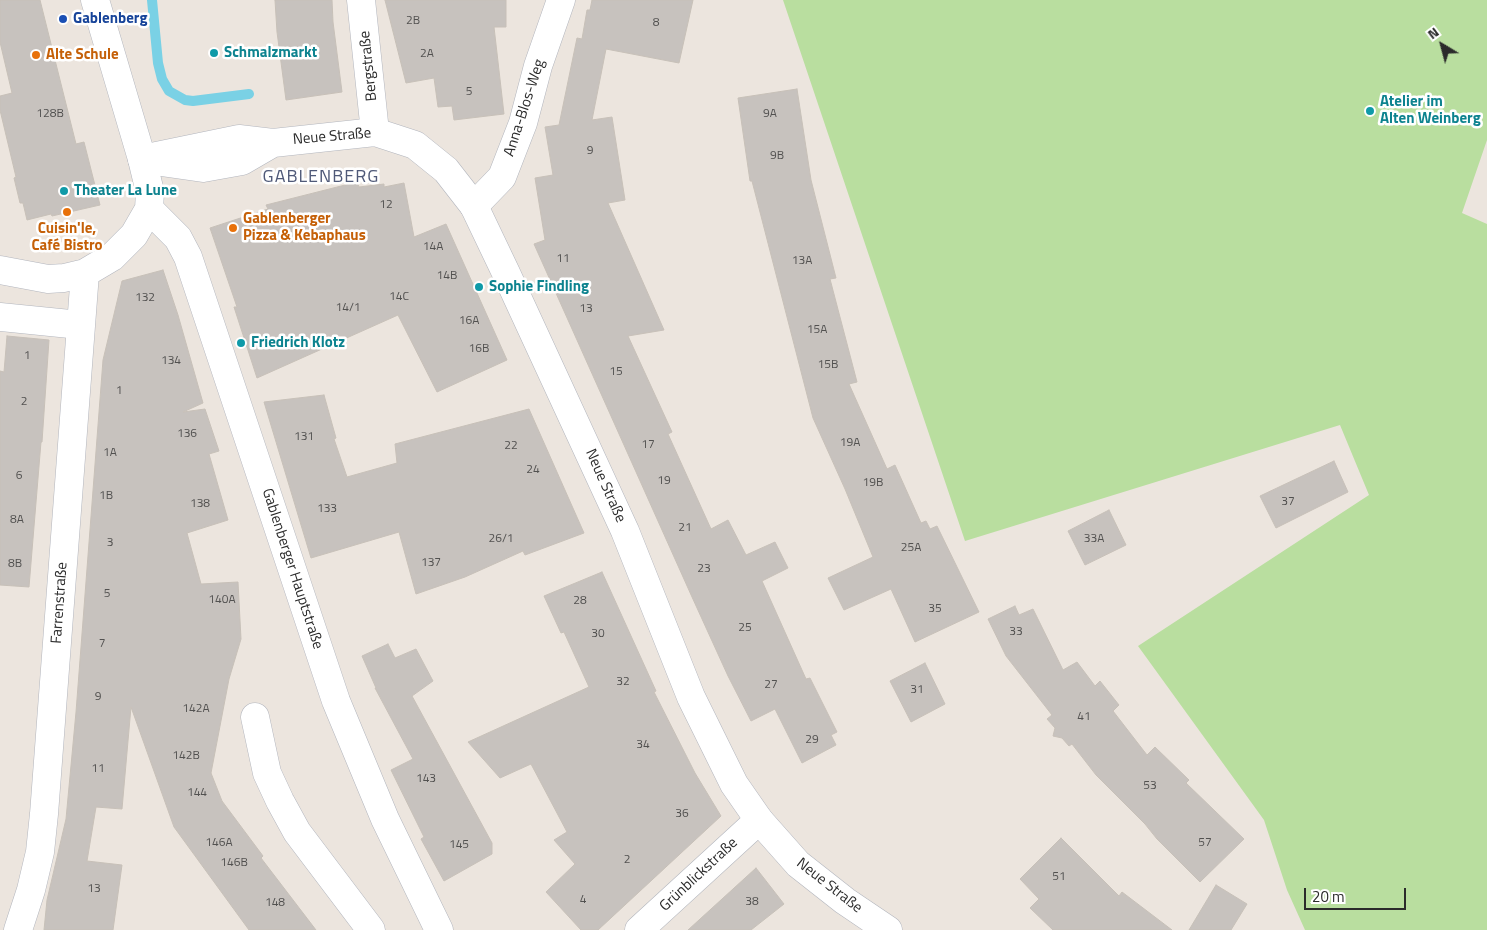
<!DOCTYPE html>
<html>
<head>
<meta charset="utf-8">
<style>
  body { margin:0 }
  #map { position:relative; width:1487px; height:930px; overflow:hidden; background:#ece5de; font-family:"Titillium Web",sans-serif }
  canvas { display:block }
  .north { position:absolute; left:1417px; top:20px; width:50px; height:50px; -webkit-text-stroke:4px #fff; paint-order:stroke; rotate:323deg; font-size:14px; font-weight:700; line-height:20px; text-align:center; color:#2b2b2b }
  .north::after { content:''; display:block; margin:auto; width:18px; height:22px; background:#2b2b2b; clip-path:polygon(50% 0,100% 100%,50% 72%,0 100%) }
  .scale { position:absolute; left:1304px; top:888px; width:102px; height:22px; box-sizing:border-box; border:2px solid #2b2b2b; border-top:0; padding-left:6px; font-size:15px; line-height:18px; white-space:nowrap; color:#2b2b2b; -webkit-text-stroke:4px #fff; paint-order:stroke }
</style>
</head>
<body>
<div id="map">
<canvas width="1487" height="930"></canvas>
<div class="north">N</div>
<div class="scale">20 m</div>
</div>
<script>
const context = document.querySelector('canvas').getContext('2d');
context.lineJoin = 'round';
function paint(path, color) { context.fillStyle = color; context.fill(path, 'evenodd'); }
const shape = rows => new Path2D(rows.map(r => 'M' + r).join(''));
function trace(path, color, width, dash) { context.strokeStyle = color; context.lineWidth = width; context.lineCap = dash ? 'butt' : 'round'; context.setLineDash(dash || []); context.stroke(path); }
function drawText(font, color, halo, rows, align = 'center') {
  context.font = font + ' "Titillium Web",sans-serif'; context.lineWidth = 5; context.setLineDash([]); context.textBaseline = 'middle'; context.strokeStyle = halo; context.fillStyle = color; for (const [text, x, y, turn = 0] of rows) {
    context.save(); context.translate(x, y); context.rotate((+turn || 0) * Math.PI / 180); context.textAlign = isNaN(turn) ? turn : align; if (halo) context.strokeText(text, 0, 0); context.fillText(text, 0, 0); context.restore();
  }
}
paint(shape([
  [783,0,1487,0,1487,140,1462,213,1487,224,1487,930,1305,930,1287,890,1264,820,1138,646,1369,495,1340,425,965,541]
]), '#b9de9f');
trace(shape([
  [152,0,158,63,162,79,169,91,185,100,193,101,249,94]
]), '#7ad1e5', 10);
const building = shape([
  [0,0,40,0,76,144,84,142,100,205,52,216,51,214,27,220,23,203,20,203,14,178,16,177,0,110,0,96,12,93,0,42,0,0],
  [275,0,332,0,333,22,342,92,286,100,277,32,275,0],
  [385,0,506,0,506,27,494,27,504,114,454,120,452,106,438,107,434,78,406,83,385,0],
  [592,0,693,0,679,63,606,49,592,120,612,117,625,200,608,203,664,330,628,336,672,432,668,434,711,529,728,520,746,555,775,542,788,568,762,581,806,679,810,678,837,732,831,735,836,745,802,763,775,709,751,721,728,676,692,597,534,244,545,240,535,178,553,175,545,127,559,125,577,38,582,39,587,10,590,10,592,0],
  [797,89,811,180,836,278,830,279,857,382,849,384,887,469,895,465,921,523,926,521,930,529,937,526,979,612,915,642,891,589,844,610,828,578,873,557,845,489,813,418,752,181,750,181,738,98,797,89],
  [357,182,359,187,384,184,384,187,404,183,414,237,446,224,507,360,437,392,398,315,257,378,234,307,237,307,210,228,268,209,266,205,357,182],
  [163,270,178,315,203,403,183,412,205,409,219,451,209,454,228,520,187,533,201,584,238,582,241,639,229,679,211,773,222,801,263,856,261,858,316,930,249,930,174,827,131,707,122,809,96,807,87,861,122,865,113,930,44,930,47,900,66,819,76,712,103,360,122,281,163,270],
  [7,336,49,340,42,442,41,442,29,587,0,585,0,371,4,372,7,336],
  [324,395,336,438,334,439,347,477,397,463,395,444,529,409,584,533,525,555,523,551,465,577,416,594,399,532,311,558,264,402,324,395],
  [1334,461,1348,492,1276,528,1260,496,1334,461],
  [1109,510,1126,545,1085,565,1068,531,1109,510],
  [602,572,656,691,654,692,695,773,721,816,598,930,581,930,546,892,575,864,554,840,567,832,531,764,500,778,468,742,589,687,564,632,561,633,544,596,602,572],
  [1015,606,1019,615,1033,609,1063,670,1077,662,1095,686,1100,681,1119,705,1113,711,1147,755,1155,747,1189,780,1186,783,1244,839,1200,882,1157,839,1145,824,1096,775,1072,744,1069,746,1062,738,1053,736,1055,728,1047,719,1052,715,1006,656,988,619,1015,606],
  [388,644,395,658,416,649,433,681,412,696,492,843,492,854,444,881,421,839,424,837,391,770,413,759,375,688,376,688,362,656,388,644],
  [925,663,945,704,911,722,890,681,925,663],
  [1061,838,1119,896,1122,892,1172,930,1053,930,1030,908,1039,899,1020,879,1061,838],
  [756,868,784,904,751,930,688,930,756,868],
  [1216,885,1247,904,1231,930,1189,930,1216,885]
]);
paint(building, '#c7c2be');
trace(building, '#c7c0b8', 1);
const minor = shape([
  [361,0,375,132],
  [474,206,502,177,523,123,538,66,561,0],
  [149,209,178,238,188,257,336,701,385,819,439,930],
  [0,270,48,279,64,278,85,273,112,257,134,235,149,209,150,192,142,159],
  [0,317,80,325],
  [255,717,267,773,280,801,297,832,371,930],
  [18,930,31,890,40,852,44,814,85,273],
  [639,930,759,820]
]);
const tertiary = shape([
  [95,0,142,159],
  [142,159,239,139,273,143,375,132,415,145,446,170,474,206,506,273,625,531,691,697,734,784,759,820,798,864,845,901,888,930],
  [161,162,203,168,242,161,273,143]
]);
trace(minor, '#b2b5bd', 29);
trace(tertiary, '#b2b5bd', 29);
trace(minor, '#fff', 28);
trace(tertiary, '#fff', 28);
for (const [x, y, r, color] of [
  [63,19,5,"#1a4fb4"],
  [214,53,5,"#0f9aa8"],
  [36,55,5,"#e8710a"],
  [1370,111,5,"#0f9aa8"],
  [64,191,5,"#0f9aa8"],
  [67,212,5,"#e8710a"],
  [233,228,5,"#e8710a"],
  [479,287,5,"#0f9aa8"],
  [241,343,5,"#0f9aa8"]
]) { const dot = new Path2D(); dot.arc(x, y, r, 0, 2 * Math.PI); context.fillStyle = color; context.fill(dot); trace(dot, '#fff', 2); }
drawText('12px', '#525150', null, [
  ["2B",413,21],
  ["8",656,23],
  ["2A",427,54],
  ["5",469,92],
  ["128B",50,114],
  ["9A",770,114],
  ["9",590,151],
  ["9B",777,156],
  ["12",386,205],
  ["14A",433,247],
  ["11",563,259],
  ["13A",802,261],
  ["14B",447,276],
  ["14C",399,297],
  ["132",145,298],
  ["14/1",348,308],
  ["13",586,309],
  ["16A",469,321],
  ["15A",817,330],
  ["16B",479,349],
  ["1",27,356],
  ["134",171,361],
  ["15B",828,365],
  ["15",616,372],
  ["1",119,391],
  ["2",24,402],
  ["136",187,434],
  ["131",304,437],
  ["19A",850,443],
  ["17",648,445],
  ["22",511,446],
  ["1A",110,453],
  ["24",533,470],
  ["6",19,476],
  ["19",664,481],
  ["19B",873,483],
  ["1B",106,496],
  ["37",1288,502],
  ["138",200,504],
  ["133",327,509],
  ["8A",17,520],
  ["21",685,528],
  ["26/1",501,539],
  ["33A",1094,539],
  ["3",110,543],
  ["25A",911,548],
  ["137",431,563],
  ["8B",15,564],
  ["23",704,569],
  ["5",107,594],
  ["140A",222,600],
  ["28",580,601],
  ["35",935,609],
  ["25",745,628],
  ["33",1016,632],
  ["30",598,634],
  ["7",102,644],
  ["32",623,682],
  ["27",771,685],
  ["31",917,690],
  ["9",98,697],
  ["142A",196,709],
  ["41",1084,717],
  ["29",812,740],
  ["34",643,745],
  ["142B",186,756],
  ["11",98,769],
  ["143",426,779],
  ["53",1150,786],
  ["144",197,793],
  ["36",682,814],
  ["146A",219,843],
  ["57",1205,843],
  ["145",459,845],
  ["2",627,860],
  ["146B",234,863],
  ["51",1059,877],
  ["13",94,889],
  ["4",583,900],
  ["38",752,902],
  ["148",275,903]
]);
drawText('bold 15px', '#164399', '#fff', [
  ["Gablenberg",73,19]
], 'left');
drawText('bold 15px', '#0d838f', '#fff', [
  ["Schmalzmarkt",224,53],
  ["Atelier im",1380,102],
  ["Alten Weinberg",1380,119],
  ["Theater La Lune",74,191],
  ["Sophie Findling",489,287],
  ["Friedrich Klotz",251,343]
], 'left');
drawText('bold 15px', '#c56008', '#fff', [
  ["Alte Schule",46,55],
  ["Gablenberger",243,219],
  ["Pizza & Kebaphaus",243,236],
  ["Cuisin'le,",67,229,"center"],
  ["Café Bistro",67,246,"center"]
], 'left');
drawText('15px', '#2b2b2b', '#fff', [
  ["Bergstraße",369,66,-96],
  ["Anna-Blos-Weg",525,108,-72],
  ["Neue Straße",332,137,-5],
  ["Neue Straße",605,486,66],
  ["Gablenberger Hauptstraße",292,569,72],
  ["Farrenstraße",60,603,-86],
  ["Grünblickstraße",699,875,-43],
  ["Neue Straße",829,886,38]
]);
context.letterSpacing = '1px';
drawText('18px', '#4f5978', '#fff', [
  ["GABLENBERG",321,178]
]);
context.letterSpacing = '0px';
</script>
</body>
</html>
